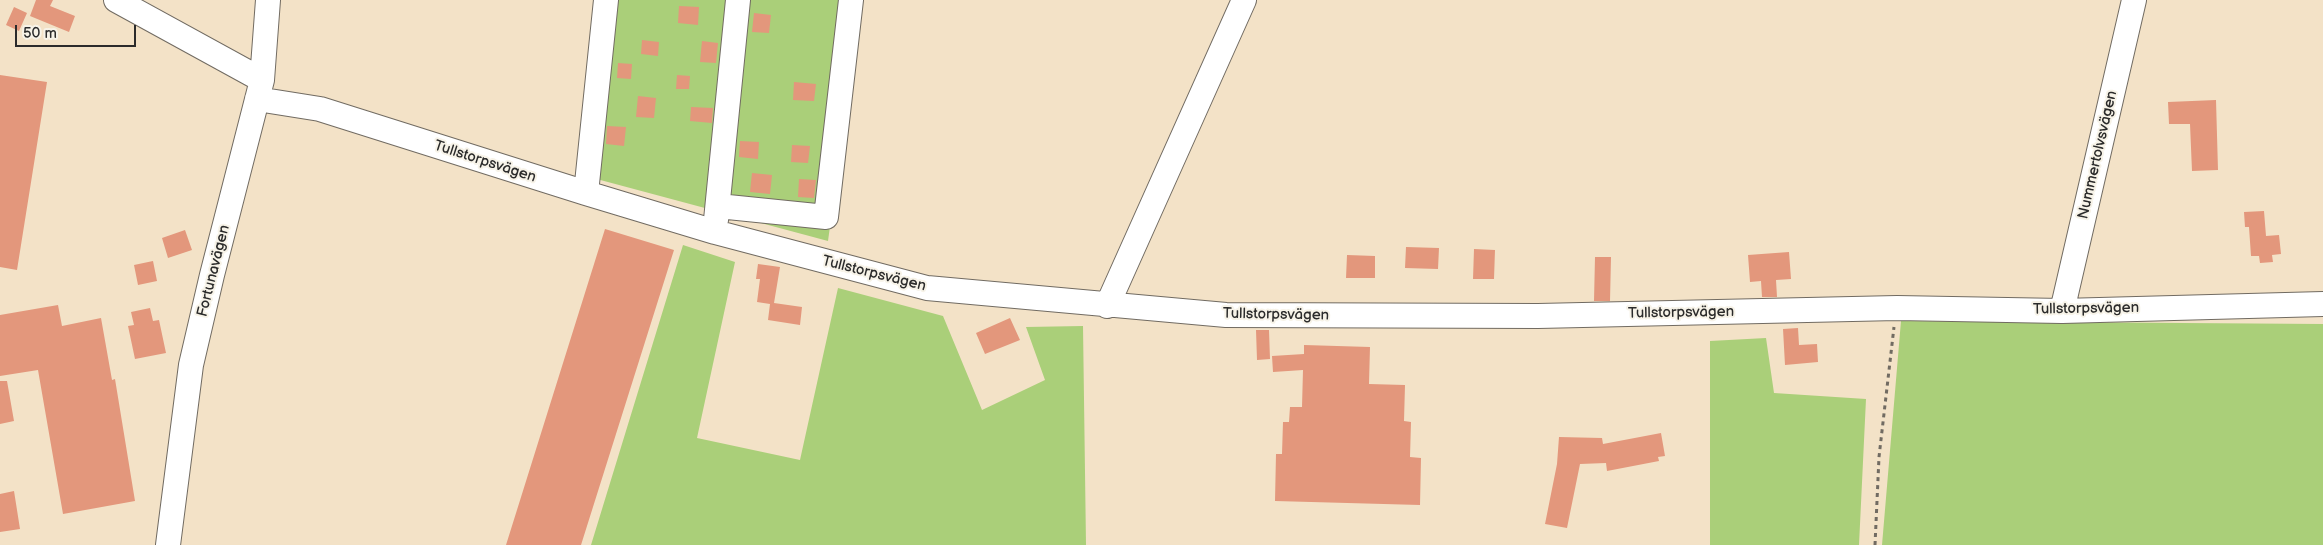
<!DOCTYPE html>
<html>
<head>
<meta charset="utf-8">
<style>
  body { margin:0 }
  #map { position:relative; width:2323px; height:545px; overflow:hidden; background:#f3e2c7; font-family:"Balsamiq Sans",sans-serif }
  canvas { display:block }
  .scale { position:absolute; left:15px; top:25px; width:121px; height:22px; box-sizing:border-box; border:2px solid #2b2b2b; border-top:0; padding-left:6px; font-size:15px; line-height:18px; white-space:nowrap; color:#2b2b2b; -webkit-text-stroke:4px #f7f3e8; paint-order:stroke }
</style>
</head>
<body>
<div id="map">
<canvas width="2323" height="545"></canvas>
<div class="scale">50 m</div>
</div>
<script>
const context = document.querySelector('canvas').getContext('2d');
context.lineJoin = 'round';
function paint(path, color) { context.fillStyle = color; context.fill(path, 'evenodd'); }
const shape = rows => new Path2D(rows.map(r => 'M' + r).join(''));
function trace(path, color, width, dash) { context.strokeStyle = color; context.lineWidth = width; context.lineCap = dash ? 'butt' : 'round'; context.setLineDash(dash || []); context.stroke(path); }
function drawText(font, color, halo, rows, align = 'center') {
  context.font = font + ' "Balsamiq Sans",sans-serif'; context.lineWidth = 4; context.setLineDash([]); context.textBaseline = 'middle'; context.strokeStyle = halo; context.fillStyle = color; for (const [text, x, y, turn = 0] of rows) {
    context.save(); context.translate(x, y); context.rotate((+turn || 0) * Math.PI / 180); context.textAlign = isNaN(turn) ? turn : align; if (halo) context.strokeText(text, 0, 0); context.fillText(text, 0, 0); context.restore();
  }
}
paint(shape([
  [595,0,861,0,828,241,578,174],
  [683,245,735,262,697,438,800,460,838,288,943,316,982,410,1045,380,1026,327,1083,326,1086,545,591,545],
  [1901,321,2323,324,2323,545,1882,545],
  [1766,338,1774,393,1866,399,1859,545,1710,545,1710,341]
]), '#aacf79');
paint(shape([
  [36,0,53,0,50,6,75,16,69,32,30,16],
  [679,6,699,7,698,25,678,23],
  [14,7,27,13,19,31,6,25],
  [754,13,771,15,769,33,752,32],
  [642,40,659,42,658,56,641,54],
  [702,41,718,43,716,63,700,62],
  [618,63,632,64,631,79,617,78],
  [0,75,47,82,17,270,0,267],
  [677,75,690,76,689,89,676,89],
  [794,82,816,84,814,101,793,100],
  [638,96,656,98,654,118,636,117],
  [2216,100,2218,170,2192,171,2190,124,2169,124,2168,102],
  [691,107,713,108,712,123,690,121],
  [607,126,626,127,624,146,606,144],
  [740,141,759,142,758,159,739,157],
  [792,145,810,146,808,163,791,162],
  [752,173,772,175,770,194,750,192],
  [799,179,816,180,814,198,798,197],
  [2264,211,2266,236,2279,235,2281,254,2272,255,2273,262,2260,263,2259,256,2251,256,2249,227,2245,227,2244,212],
  [605,229,674,250,581,545,506,545],
  [185,230,192,250,168,258,162,238],
  [1406,247,1439,248,1438,269,1405,268],
  [1474,249,1495,250,1494,279,1473,279],
  [1789,252,1791,279,1776,280,1777,297,1762,297,1761,281,1750,282,1748,255],
  [1347,255,1375,256,1375,278,1346,278],
  [1595,257,1611,257,1610,301,1594,301],
  [153,261,157,281,138,285,134,265],
  [758,264,780,267,774,303,802,307,800,325,768,320,770,304,757,302,760,279,756,279],
  [58,305,62,326,101,318,112,380,115,379,135,501,63,514,38,370,0,376,0,315],
  [150,308,153,321,159,320,166,353,135,359,128,326,134,325,131,312],
  [1010,318,1020,340,985,354,976,333],
  [1798,328,1799,345,1817,344,1818,362,1785,365,1783,329],
  [1256,330,1269,330,1270,359,1257,360],
  [1304,345,1370,347,1369,384,1405,385,1404,421,1411,422,1410,457,1421,458,1420,505,1275,501,1276,454,1282,454,1283,422,1289,422,1290,407,1302,407,1303,370,1273,372,1272,356,1304,354],
  [0,381,7,381,14,421,0,424],
  [1661,433,1665,456,1658,457,1659,461,1607,471,1606,463,1580,464,1567,528,1545,524,1557,464,1559,437,1602,438,1603,444],
  [14,491,20,529,0,532,0,494]
]), '#e3977c');
const minor = shape([
  [116,0,262,80],
  [257,99,320,109,586,193,715,232,927,288,1226,315,1538,316,1897,308,2062,311,2323,304],
  [586,193,606,0],
  [718,206,826,217,851,0],
  [716,220,738,0],
  [1107,306,1244,0],
  [2062,311,2134,0],
  [168,545,191,365,212,275,262,80,268,0]
]);
trace(minor, '#716b62', 26);
trace(shape([
  [1875,545,1879,457,1894,327]
]), '#716b62', 3, [4, 4]);
trace(minor, '#fff', 24);
drawText('15px', '#2b2b2b', '#f7f3e8', [
  ["Nummertolvsvägen",2098,155,-77],
  ["Tullstorpsvägen",485,162,18],
  ["Fortunavägen",214,271,-76],
  ["Tullstorpsvägen",874,274,14],
  ["Tullstorpsvägen",2086,309,-1],
  ["Tullstorpsvägen",1681,313,-1],
  ["Tullstorpsvägen",1276,315,1]
]);
</script>
</body>
</html>
